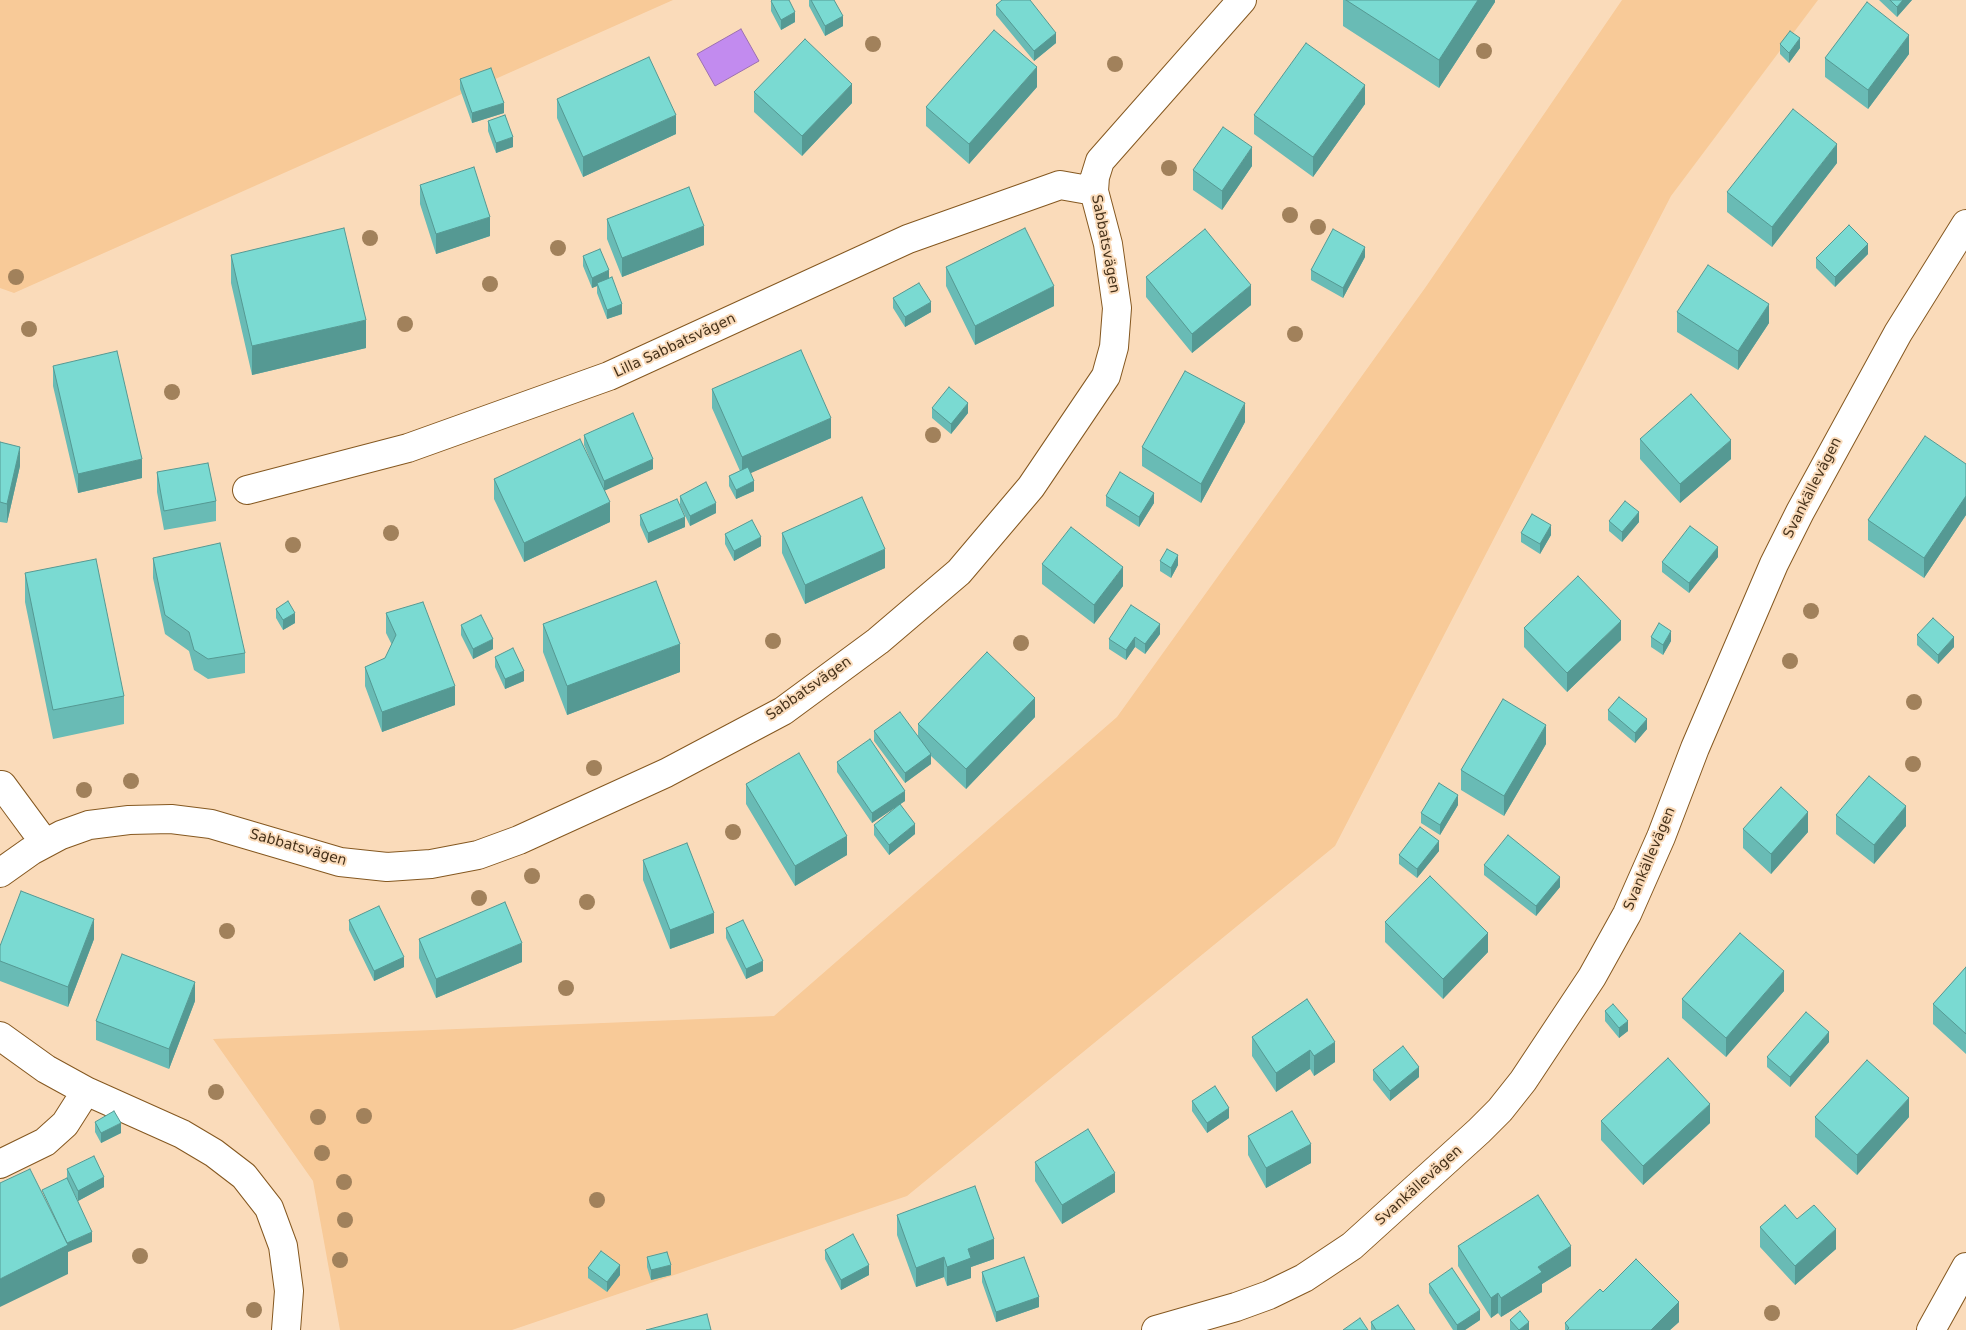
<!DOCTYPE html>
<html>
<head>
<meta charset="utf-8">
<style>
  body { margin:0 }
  canvas { display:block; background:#fadbba }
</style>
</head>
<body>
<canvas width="1966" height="1330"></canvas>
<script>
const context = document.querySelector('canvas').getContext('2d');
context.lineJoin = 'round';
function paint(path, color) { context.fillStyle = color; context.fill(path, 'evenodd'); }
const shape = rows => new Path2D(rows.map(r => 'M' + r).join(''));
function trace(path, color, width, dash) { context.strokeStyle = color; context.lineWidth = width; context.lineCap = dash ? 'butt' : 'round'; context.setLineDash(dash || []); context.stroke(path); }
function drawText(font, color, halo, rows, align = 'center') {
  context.font = font + ' "DejaVu Sans",sans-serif'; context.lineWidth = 4; context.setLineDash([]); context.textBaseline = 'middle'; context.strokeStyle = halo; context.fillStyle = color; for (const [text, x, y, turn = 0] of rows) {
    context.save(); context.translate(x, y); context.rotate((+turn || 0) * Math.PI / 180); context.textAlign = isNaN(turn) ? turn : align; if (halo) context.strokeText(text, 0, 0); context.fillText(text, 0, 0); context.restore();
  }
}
paint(shape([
  [0,0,673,0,14,293,0,288],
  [1622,0,1818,0,1671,196,1335,846,907,1196,512,1330,340,1330,313,1181,213,1039,774,1016,1117,717,1425,288]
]), '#f8ca98');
const water = shape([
  [741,29,759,61,715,86,697,54,741,29]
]);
paint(water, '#c28bef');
trace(water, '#9c70af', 1);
const minor = shape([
  [247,490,408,448,609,376,908,239,1060,185,1094,191],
  [2,785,44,842],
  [0,873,31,851,61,835,89,825,129,820,171,819,211,824,340,862,387,867,431,864,478,855,519,840,666,773,783,711,878,641,959,572,1031,487,1106,376,1114,347,1117,308,1108,244,1094,191,1095,177,1100,161,1242,0],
  [0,1036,46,1069,86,1091,65,1124,45,1142,0,1164],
  [86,1091,182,1134,214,1153,244,1176,269,1208,283,1246,289,1291,286,1330],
  [1156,1330,1236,1307,1269,1295,1304,1278,1352,1246,1479,1131,1500,1110,1523,1081,1592,977,1627,914,1661,837,1695,748,1774,564,1800,512,1898,333,1966,224],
  [1931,1330,1966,1267]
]);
trace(minor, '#855820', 30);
trace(minor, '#fff', 28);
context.fillStyle = '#a1815b';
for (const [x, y] of [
  [873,44],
  [1484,51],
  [1115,64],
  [1169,168],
  [1290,215],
  [1318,227],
  [370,238],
  [558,248],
  [16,277],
  [490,284],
  [405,324],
  [29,329],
  [1295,334],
  [172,392],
  [933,435],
  [391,533],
  [293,545],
  [1811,611],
  [773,641],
  [1021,643],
  [1790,661],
  [1914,702],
  [1913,764],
  [594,768],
  [131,781],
  [84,790],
  [733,832],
  [532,876],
  [479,898],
  [587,902],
  [227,931],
  [566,988],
  [216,1092],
  [364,1116],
  [318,1117],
  [322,1153],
  [344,1182],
  [597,1200],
  [345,1220],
  [140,1256],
  [340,1260],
  [254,1310],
  [1772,1313]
]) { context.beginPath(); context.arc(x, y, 8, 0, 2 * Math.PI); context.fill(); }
paint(shape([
  [809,0,834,0,843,26,825,36,809,6],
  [1343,0,1495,0,1495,2,1439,88,1343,26],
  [1879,0,1912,0,1897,17],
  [771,1,795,22,781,30,771,11],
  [996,5,1056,43,1034,61,996,15],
  [1780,44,1800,48,1789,63,1780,54],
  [1909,54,1868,109,1825,77,1825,58],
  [460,79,504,113,472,123,460,89],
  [1037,87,969,164,926,126,926,107],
  [754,92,852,103,802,156,754,112],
  [557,99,676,134,583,177,557,118],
  [1365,104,1313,177,1254,134,1254,115],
  [488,121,513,147,496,153,488,131],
  [1837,163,1772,247,1727,212,1727,192],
  [1252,166,1222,210,1193,190,1193,170],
  [420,185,490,236,436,254,420,204],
  [607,219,704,245,622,277,607,239],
  [1868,254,1835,287,1816,268,1816,258],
  [231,255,366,348,252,375,231,283],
  [583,256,609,278,622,314,607,319,597,293,597,286,592,288,583,266],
  [1365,257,1343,298,1311,280,1311,270],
  [946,267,1054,306,975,345,946,286],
  [1146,277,1251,305,1192,353,1146,297],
  [893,298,931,312,905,327,893,308],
  [1677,312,1769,323,1738,370,1677,332],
  [53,366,142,478,78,493,53,386],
  [712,389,831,438,750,473,754,491,736,499,729,486,729,476,740,471,712,408],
  [932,408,968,413,951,434,932,418],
  [1245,422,1201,503,1142,466,1142,447],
  [584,435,653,469,604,490,610,522,524,562,494,499,494,479,595,471,584,445],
  [1640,439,1731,459,1680,503,1640,459],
  [0,442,20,466,7,523,0,522],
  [1966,464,1966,515,1924,578,1868,540,1868,520],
  [157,472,216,501,216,521,164,530,157,492],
  [680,496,716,513,690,526,680,505],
  [1106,496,1154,503,1139,527,1106,506],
  [640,515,685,527,648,543,640,525],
  [1609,521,1639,522,1622,542,1609,531],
  [782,533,885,568,805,604,782,553],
  [1521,533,1551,535,1540,554,1521,542],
  [725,534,761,546,734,561,725,544],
  [1718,557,1689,593,1662,572,1662,562],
  [153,558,245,653,245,673,208,679,194,670,189,651,165,634,153,578],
  [1160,561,1178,565,1171,578,1160,571],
  [1042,564,1123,586,1094,624,1042,584],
  [25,573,124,696,124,724,53,739,25,602],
  [276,609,295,623,283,630,276,618],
  [386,613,455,705,382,732,365,686,365,667,385,658,392,645,386,633],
  [543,624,680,672,567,715,543,652],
  [461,625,493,649,473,659,461,635],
  [1524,628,1621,640,1567,692,1524,647],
  [1160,634,1145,654,1135,647,1126,660,1109,649,1109,639],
  [1917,635,1954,647,1938,664,1917,645],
  [1651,637,1671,641,1663,655,1651,647],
  [495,657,524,681,505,689,495,667],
  [1608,710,1647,729,1635,743,1608,720],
  [1035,717,966,789,931,756,931,764,905,783,874,741,874,731,918,737,918,724],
  [1546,744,1504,816,1461,790,1461,770],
  [837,762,905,801,872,823,837,772],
  [746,784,847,855,795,886,746,804],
  [1458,805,1440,835,1421,823,1421,813],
  [1836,815,1906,826,1874,864,1836,834],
  [874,825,915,834,889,855,874,835],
  [1743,829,1808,832,1771,874,1743,848],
  [1439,851,1417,878,1399,864,1399,855],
  [643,860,714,933,670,949,643,880],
  [1484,865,1560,887,1536,916,1484,875],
  [349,920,404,967,374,981,349,930],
  [1385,922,1488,952,1443,999,1385,942],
  [726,928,763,971,746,979,726,938],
  [94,939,68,1007,0,981,0,946],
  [419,939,522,962,436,998,419,958],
  [1966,967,1966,1054,1933,1024,1933,1004],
  [1784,991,1726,1057,1682,1018,1682,999],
  [1307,999,1335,1062,1314,1076,1310,1069,1276,1092,1252,1056,1252,1037],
  [195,1001,169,1069,96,1040,96,1021],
  [1605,1011,1628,1031,1619,1038,1605,1021],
  [1829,1042,1790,1087,1767,1067,1767,1057],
  [1373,1070,1419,1077,1390,1101,1373,1080],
  [1192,1101,1229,1118,1207,1133,1192,1111],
  [1815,1117,1909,1117,1857,1175,1815,1137],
  [1601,1121,1710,1123,1643,1185,1601,1140],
  [95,1122,121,1133,101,1143,95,1132],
  [1248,1136,1311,1163,1266,1188,1248,1155],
  [1035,1162,1115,1192,1062,1224,1035,1181],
  [67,1169,104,1187,78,1201,67,1179],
  [897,1215,994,1259,971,1267,971,1278,947,1286,944,1277,916,1287,897,1235],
  [1797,1219,1836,1249,1795,1285,1760,1247,1760,1227],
  [1458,1246,1571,1266,1542,1284,1542,1292,1501,1317,1498,1313,1491,1318,1458,1266],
  [825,1250,869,1275,841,1290,825,1259],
  [647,1257,671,1275,651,1280,647,1267],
  [588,1268,620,1275,607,1292,588,1278],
  [982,1272,1039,1307,996,1322,982,1282],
  [1429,1284,1480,1320,1465,1330,1453,1330,1429,1293],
  [1603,1292,1679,1322,1670,1330,1565,1330,1565,1323],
  [1510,1320,1529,1330,1510,1330],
  [1371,1322,1415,1330,1371,1330]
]), '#69bbb5');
paint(shape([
  [1478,0,1495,0,1495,2,1439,88,1439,60],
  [1903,0,1912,0,1897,17,1897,7],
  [795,12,795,22,781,30,781,20],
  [843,16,843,26,825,36,825,26],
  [1056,33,1056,43,1034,61,1034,51],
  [1909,35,1909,54,1868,109,1868,90],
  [1800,38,1800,48,1789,63,1789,53],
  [1037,67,1037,87,969,164,969,144],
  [852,84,852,103,802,156,802,136],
  [1365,85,1365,104,1313,177,1313,157],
  [504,103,504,113,472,123,472,113],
  [676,115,676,134,583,177,583,157],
  [513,137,513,147,496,153,496,143],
  [1837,144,1837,163,1772,247,1772,227],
  [1252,147,1252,166,1222,210,1222,191],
  [490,217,490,236,436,254,436,234],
  [704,226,704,245,622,277,622,258],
  [1868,244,1868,254,1835,287,1835,277],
  [1365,247,1365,257,1343,298,1343,288],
  [609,270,609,280,597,283,597,286,592,288,592,278],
  [1251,285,1251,305,1192,353,1192,334],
  [1054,286,1054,306,975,345,975,326],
  [931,302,931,312,905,327,905,317],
  [622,304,622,314,607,319,607,310],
  [1769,304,1769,323,1738,370,1738,351],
  [366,320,366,348,252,375,252,346],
  [968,403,968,413,951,434,951,424],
  [1245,403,1245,422,1201,503,1201,484],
  [831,418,831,438,742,477,742,457],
  [1731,440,1731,459,1680,503,1680,484],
  [20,447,20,466,7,523,7,504],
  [142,459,142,478,78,493,78,474],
  [653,459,653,469,604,491,604,481],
  [754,481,754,491,736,499,736,490],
  [1154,493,1154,503,1139,527,1139,517],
  [1966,496,1966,515,1924,578,1924,558],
  [610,502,610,522,524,562,524,543],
  [716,503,716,513,690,526,690,516],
  [1639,512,1639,522,1622,542,1622,532],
  [685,517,685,527,648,543,648,533],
  [1551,525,1551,535,1540,554,1540,544],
  [761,537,761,546,734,561,734,551],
  [1718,547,1718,557,1689,593,1689,583],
  [885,549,885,568,805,604,805,585],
  [1178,555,1178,565,1171,578,1171,568],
  [1123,567,1123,586,1094,624,1094,605],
  [295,613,295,623,283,630,283,620],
  [1621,621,1621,640,1567,692,1567,673],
  [1160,624,1160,634,1145,654,1145,644],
  [1671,631,1671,641,1663,655,1663,645],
  [1135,637,1135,647,1126,660,1126,650],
  [1954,637,1954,647,1938,664,1938,655],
  [493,639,493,649,473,659,473,649],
  [680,644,680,672,567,715,567,686],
  [524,671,524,681,505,689,505,679],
  [455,686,455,705,382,732,382,712],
  [1035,698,1035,717,966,789,966,769],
  [1647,719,1647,729,1635,743,1635,733],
  [1546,725,1546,744,1504,816,1504,796],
  [931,754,931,764,905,783,905,773],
  [905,791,905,801,872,823,872,813],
  [1458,795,1458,805,1440,835,1440,825],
  [1906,806,1906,826,1874,864,1874,845],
  [1808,812,1808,832,1771,874,1771,854],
  [915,824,915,834,889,855,889,845],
  [847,836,847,855,795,886,795,866],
  [1439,841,1439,851,1417,878,1417,869],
  [1560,877,1560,887,1536,916,1536,906],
  [714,913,714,933,670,949,670,930],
  [94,919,94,939,68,1007,68,987],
  [1488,933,1488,952,1443,999,1443,979],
  [522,943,522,962,436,998,436,979],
  [404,957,404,967,374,981,374,971],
  [763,961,763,971,746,979,746,969],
  [1784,971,1784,991,1726,1057,1726,1038],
  [195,982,195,1001,169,1069,169,1049],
  [1628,1021,1628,1031,1619,1038,1619,1028],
  [1829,1032,1829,1042,1790,1087,1790,1077],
  [1335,1042,1335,1062,1314,1076,1314,1056],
  [1310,1050,1310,1069,1276,1092,1276,1073],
  [1419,1067,1419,1077,1390,1101,1390,1091],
  [1909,1098,1909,1117,1857,1175,1857,1155],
  [1710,1104,1710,1123,1643,1185,1643,1166],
  [1229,1108,1229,1118,1207,1133,1207,1123],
  [121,1123,121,1133,101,1143,101,1133],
  [1311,1144,1311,1163,1266,1188,1266,1168],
  [1115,1173,1115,1192,1062,1224,1062,1205],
  [104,1177,104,1187,78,1201,78,1191],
  [1836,1229,1836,1249,1795,1285,1795,1266],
  [92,1232,92,1242,68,1252,68,1274,0,1307,0,1279,67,1243],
  [994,1239,994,1259,971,1267,971,1278,947,1286,947,1267,968,1249],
  [1571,1246,1571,1266,1542,1284,1542,1292,1501,1317,1501,1298,1538,1267],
  [944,1257,944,1277,916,1287,916,1268],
  [620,1265,620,1275,607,1292,607,1282],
  [671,1265,671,1275,651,1280,651,1270],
  [869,1265,869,1275,841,1290,841,1280],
  [1498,1293,1498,1313,1491,1318,1491,1298],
  [1039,1297,1039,1307,996,1322,996,1312],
  [1679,1302,1679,1322,1670,1330,1651,1330],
  [1480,1310,1480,1320,1465,1330,1457,1330,1457,1325],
  [1529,1322,1529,1330,1519,1330]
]), '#559993');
const building = shape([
  [772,0,789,0,795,12,781,20,771,1,772,0],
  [811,0,834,0,843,16,825,26,811,0],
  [1002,0,1030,0,1056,33,1034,51,996,5,1002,0],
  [1346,0,1478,0,1439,60,1346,0],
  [1890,0,1903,0,1897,7,1890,0],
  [1867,2,1909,35,1868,90,1825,58,1867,2],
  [994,30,1037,67,969,144,926,107,994,30],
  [1790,31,1800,38,1789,53,1780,44,1790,31],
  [805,39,852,84,802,136,754,92,805,39],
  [1306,43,1365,85,1313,157,1254,115,1306,43],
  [649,57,676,115,583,157,557,99,649,57],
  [491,68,504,103,472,113,460,79,491,68],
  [1793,109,1837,144,1772,227,1727,192,1793,109],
  [505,115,513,137,496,143,488,121,505,115],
  [1223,127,1252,147,1222,191,1193,170,1223,127],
  [474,167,490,217,436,234,420,185,474,167],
  [689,187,704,226,622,258,607,219,689,187],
  [1849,225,1868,244,1835,277,1816,258,1849,225],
  [344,228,366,320,252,346,231,255,344,228],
  [1025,228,1054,286,975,326,946,267,1025,228],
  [1205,229,1251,285,1192,334,1146,277,1205,229],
  [1333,229,1365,247,1343,288,1311,270,1333,229],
  [600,249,609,270,592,278,583,256,600,249],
  [1708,265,1769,304,1738,351,1677,312,1708,265],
  [612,277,622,304,607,310,597,283,612,277],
  [919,283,931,302,905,317,893,298,919,283],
  [801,350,831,418,742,457,712,389,801,350],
  [117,351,142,459,78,474,53,366,117,351],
  [1185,371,1245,403,1201,484,1142,447,1185,371],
  [949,387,968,403,951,424,932,408,949,387],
  [1691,394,1731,440,1680,484,1640,439,1691,394],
  [633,413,653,459,604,481,584,435,633,413],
  [1925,436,1966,464,1966,496,1924,558,1868,520,1925,436],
  [580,439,610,502,524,543,494,479,580,439],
  [0,442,20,447,7,504,0,502,0,442],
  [208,463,216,501,164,511,157,472,208,463],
  [748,467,754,481,736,490,729,476,748,467],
  [1120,472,1154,493,1139,517,1106,496,1120,472],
  [706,482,716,503,690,516,680,496,706,482],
  [862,497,885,549,805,585,782,533,862,497],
  [677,499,685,517,648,533,640,515,677,499],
  [1625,501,1639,512,1622,532,1609,521,1625,501],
  [1532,514,1551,525,1540,544,1521,533,1532,514],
  [752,520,761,537,734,551,725,534,752,520],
  [1690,526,1718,547,1689,583,1662,562,1690,526],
  [1071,527,1123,567,1094,605,1042,564,1071,527],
  [220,543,245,653,208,659,194,650,189,632,165,615,153,558,220,543],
  [1167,549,1178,555,1171,568,1160,561,1167,549],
  [96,559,124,696,53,710,25,573,96,559],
  [1578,576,1621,621,1567,673,1524,628,1578,576],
  [656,581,680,644,567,686,543,624,656,581],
  [288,601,295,613,283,620,276,609,288,601],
  [423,602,455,686,382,712,365,667,385,658,396,635,386,613,423,602],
  [1131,605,1160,624,1145,644,1135,637,1126,650,1109,639,1131,605],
  [481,615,493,639,473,649,461,625,481,615],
  [1933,618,1954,637,1938,655,1917,635,1933,618],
  [1659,623,1671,631,1663,645,1651,637,1659,623],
  [513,648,524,671,505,679,495,657,513,648],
  [987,652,1035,698,966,769,918,724,987,652],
  [1619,697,1647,719,1635,733,1608,710,1619,697],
  [1503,699,1546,725,1504,796,1461,770,1503,699],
  [900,712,931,754,905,773,874,731,900,712],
  [870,739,905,791,872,813,837,762,870,739],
  [799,753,847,836,795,866,746,784,799,753],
  [1869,776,1906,806,1874,845,1836,815,1869,776],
  [1439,783,1458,795,1440,825,1421,813,1439,783],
  [1781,787,1808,812,1771,854,1743,829,1781,787],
  [900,804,915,824,889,845,874,825,900,804],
  [1420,827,1439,841,1417,869,1399,855,1420,827],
  [1508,835,1560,877,1536,906,1484,865,1508,835],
  [687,843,714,913,670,930,643,860,687,843],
  [1430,876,1488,933,1443,979,1385,922,1430,876],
  [21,891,94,919,68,987,0,961,0,946,21,891],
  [505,902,522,943,436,979,419,939,505,902],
  [379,906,404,957,374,971,349,920,379,906],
  [743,920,763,961,746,969,726,928,743,920],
  [1740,933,1784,971,1726,1038,1682,999,1740,933],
  [122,954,195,982,169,1049,96,1021,122,954],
  [1966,967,1966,1034,1933,1004,1966,967],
  [1307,999,1335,1042,1314,1056,1310,1050,1276,1073,1252,1037,1307,999],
  [1613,1004,1628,1021,1619,1028,1605,1011,1613,1004],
  [1806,1012,1829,1032,1790,1077,1767,1057,1806,1012],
  [1403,1046,1419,1067,1390,1091,1373,1070,1403,1046],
  [1668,1058,1710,1104,1643,1166,1601,1121,1668,1058],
  [1867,1060,1909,1098,1857,1155,1815,1117,1867,1060],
  [1215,1086,1229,1108,1207,1123,1192,1101,1215,1086],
  [114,1111,121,1123,101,1133,95,1122,114,1111],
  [1292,1111,1311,1144,1266,1168,1248,1136,1292,1111],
  [1088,1129,1115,1173,1062,1205,1035,1162,1088,1129],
  [94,1156,104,1177,78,1191,67,1169,94,1156],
  [30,1169,68,1245,0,1279,0,1183,30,1169],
  [67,1178,92,1232,67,1243,42,1190,67,1178],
  [975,1186,994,1239,968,1249,971,1258,947,1267,944,1257,916,1268,897,1215,975,1186],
  [1538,1195,1571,1246,1538,1267,1542,1272,1501,1298,1498,1293,1491,1298,1458,1246,1538,1195],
  [1785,1205,1797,1219,1814,1205,1836,1229,1795,1266,1760,1227,1785,1205],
  [853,1234,869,1265,841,1280,825,1250,853,1234],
  [601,1251,620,1265,607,1282,588,1268,601,1251],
  [667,1252,671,1265,651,1270,647,1257,667,1252],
  [1024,1257,1039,1297,996,1312,982,1272,1024,1257],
  [1636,1259,1679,1302,1651,1330,1567,1330,1569,1328,1565,1323,1600,1289,1603,1292,1636,1259],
  [1452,1268,1480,1310,1457,1325,1429,1284,1452,1268],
  [1398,1305,1415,1330,1376,1330,1371,1322,1398,1305],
  [1520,1311,1529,1322,1519,1330,1510,1320,1520,1311],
  [707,1314,711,1330,646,1330,707,1314],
  [1360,1318,1368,1330,1343,1330,1360,1318]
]);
paint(building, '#7adad2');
trace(building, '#559993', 1);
drawText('14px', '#45311a', '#fadbba', [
  ["Sabbatsvägen",1105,244,79],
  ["Lilla Sabbatsvägen",675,346,-25],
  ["Svankällevägen",1813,488,-63],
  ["Sabbatsvägen",809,689,-35],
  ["Sabbatsvägen",298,848,16],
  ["Svankällevägen",1650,859,-67],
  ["Svankällevägen",1419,1186,-42]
]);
</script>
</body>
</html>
